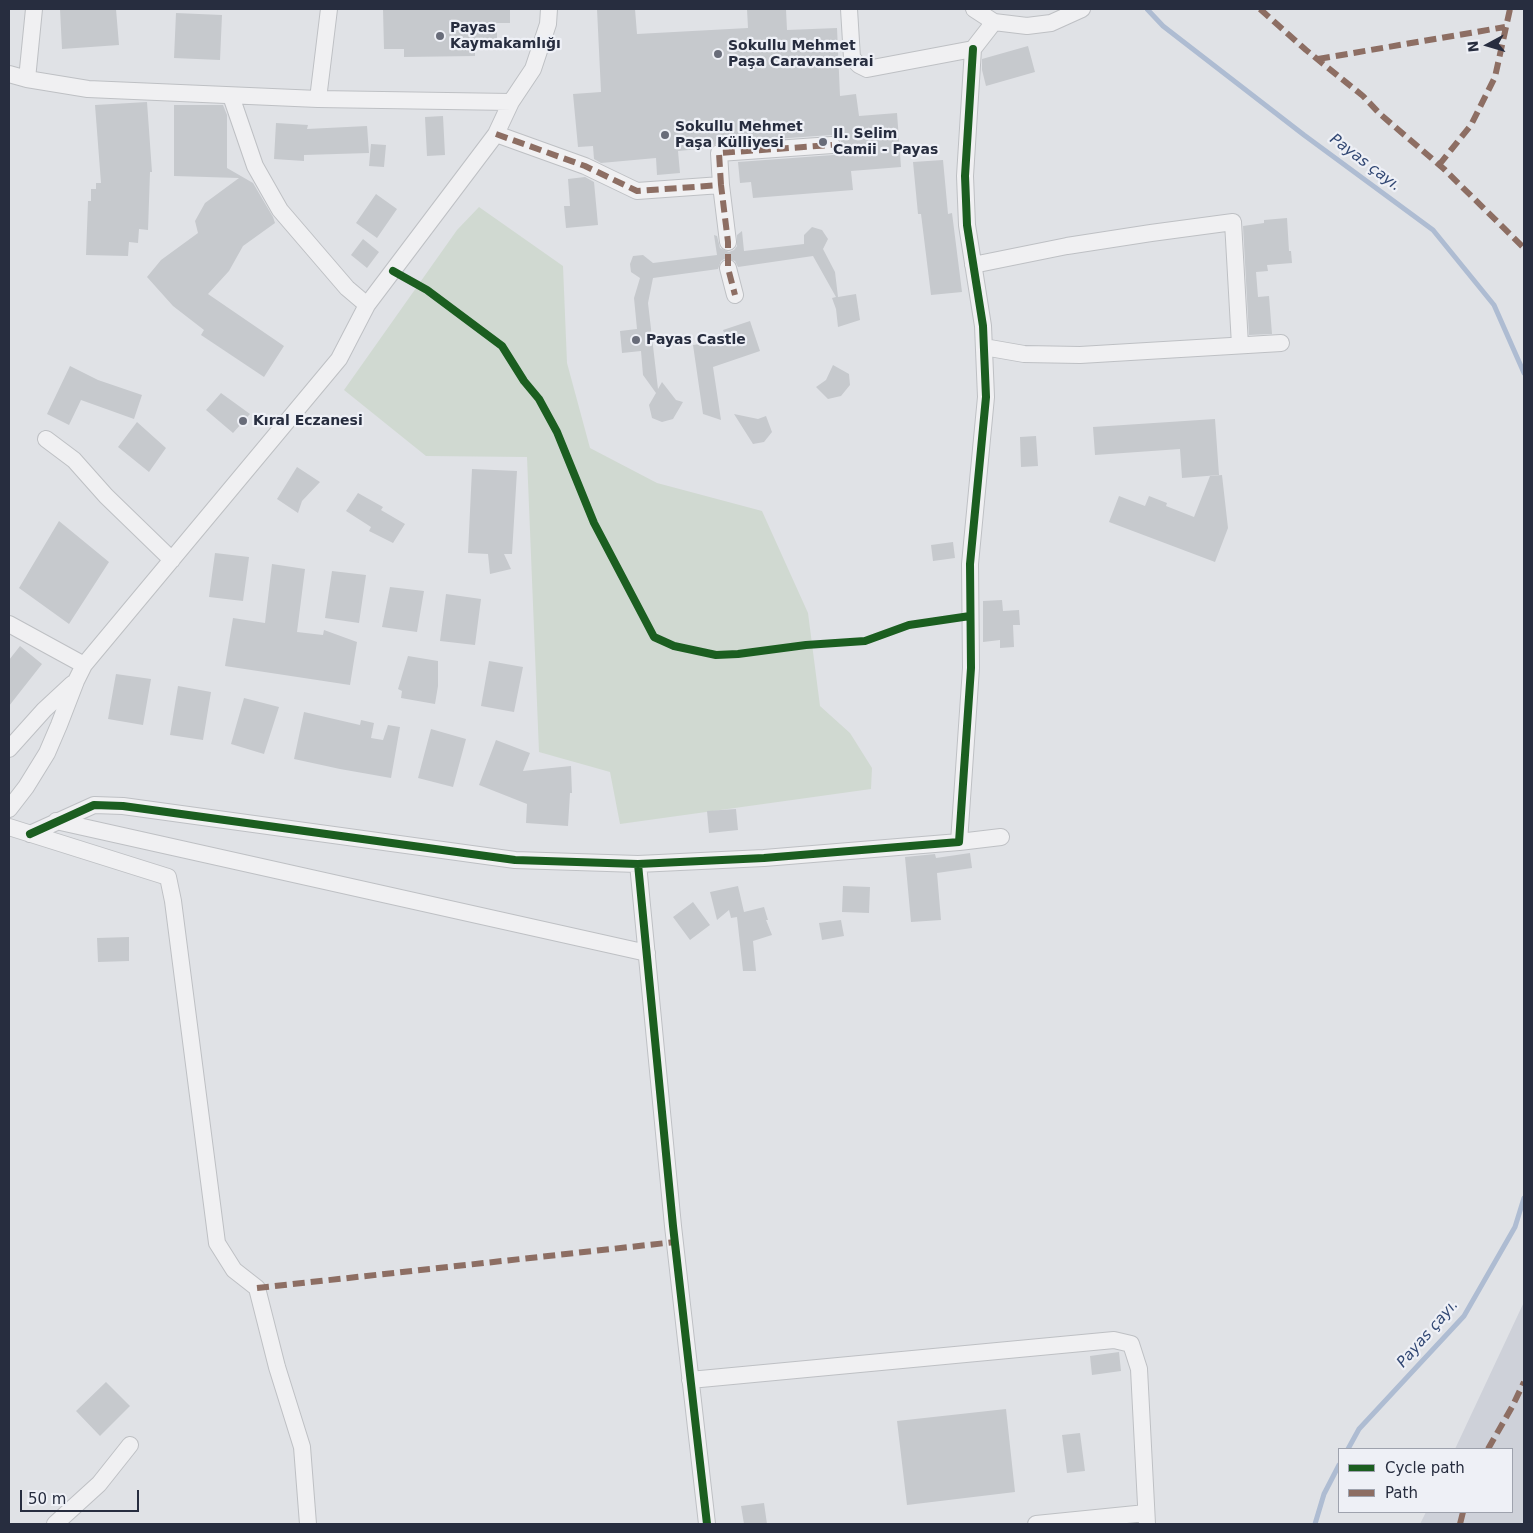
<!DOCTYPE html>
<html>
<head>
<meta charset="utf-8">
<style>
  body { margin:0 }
  #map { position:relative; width:1533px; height:1533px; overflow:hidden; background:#e0e2e6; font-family:"DejaVu Sans",sans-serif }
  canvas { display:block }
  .frame { position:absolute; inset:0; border:10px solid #272d3f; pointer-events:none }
  .legend { position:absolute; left:1338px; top:1448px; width:175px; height:65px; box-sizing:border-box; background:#eef0f6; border:1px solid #9ea2ad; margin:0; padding:6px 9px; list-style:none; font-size:15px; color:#272d3f }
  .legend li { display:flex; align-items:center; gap:10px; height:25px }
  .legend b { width:25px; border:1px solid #9ea2ad }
  .north { position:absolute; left:1463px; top:20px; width:50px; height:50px; -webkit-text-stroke:4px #eef0f6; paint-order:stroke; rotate:264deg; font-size:14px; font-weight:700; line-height:20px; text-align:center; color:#272d3f }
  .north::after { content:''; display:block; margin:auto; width:18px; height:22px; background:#272d3f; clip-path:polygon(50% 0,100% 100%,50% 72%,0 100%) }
  .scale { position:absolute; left:20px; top:1490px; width:119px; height:22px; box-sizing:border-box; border:2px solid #272d3f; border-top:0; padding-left:6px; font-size:15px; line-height:18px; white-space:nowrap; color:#272d3f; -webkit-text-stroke:4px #eef0f6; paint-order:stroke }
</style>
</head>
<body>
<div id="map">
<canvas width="1533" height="1533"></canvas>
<div class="frame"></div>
<ul class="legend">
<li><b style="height:6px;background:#1b5e20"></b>Cycle path</li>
<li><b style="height:6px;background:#8d6e63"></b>Path</li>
</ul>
<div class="north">N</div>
<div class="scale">50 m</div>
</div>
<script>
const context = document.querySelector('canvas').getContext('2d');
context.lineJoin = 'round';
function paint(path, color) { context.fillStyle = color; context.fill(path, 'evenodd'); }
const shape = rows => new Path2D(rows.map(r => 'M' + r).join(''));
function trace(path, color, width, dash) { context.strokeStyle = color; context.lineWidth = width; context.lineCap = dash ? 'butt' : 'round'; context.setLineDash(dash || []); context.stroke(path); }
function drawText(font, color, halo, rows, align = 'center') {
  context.font = font + ' "DejaVu Sans",sans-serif'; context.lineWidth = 4.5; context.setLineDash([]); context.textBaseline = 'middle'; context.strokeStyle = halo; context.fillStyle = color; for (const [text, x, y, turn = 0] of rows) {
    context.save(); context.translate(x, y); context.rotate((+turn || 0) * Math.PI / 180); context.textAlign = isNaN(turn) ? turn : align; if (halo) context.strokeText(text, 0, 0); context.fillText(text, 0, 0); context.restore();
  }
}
paint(shape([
  [1524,1302,1524,1524,1420,1524,1426,1512,1512,1512,1512,1449,1455,1449]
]), '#ced1d9');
paint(shape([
  [479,207,563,266,567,363,590,448,657,483,762,511,808,613,820,706,850,733,872,768,871,789,620,824,610,772,539,752,527,457,426,456,344,390,457,230]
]), '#d0d9d1');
trace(shape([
  [1147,9,1163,26,1304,135,1433,230,1494,305,1524,373],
  [1348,1449,1359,1429,1464,1316,1515,1227,1524,1198],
  [1315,1524,1324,1494,1339,1465]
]), '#aebcd2', 5);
paint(shape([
  [60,9,116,9,119,45,62,49],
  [383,9,510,9,510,23,497,23,497,49,475,49,475,56,404,57,404,49,384,49],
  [597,9,635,9,637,34,748,28,747,9,786,9,787,30,837,28,840,96,856,94,859,116,897,113,901,167,851,171,853,190,753,198,751,182,740,183,738,162,833,155,838,153,841,149,842,144,840,139,831,135,718,143,710,148,678,151,680,173,657,175,656,158,601,163,594,159,593,146,578,147,573,94,601,92],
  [176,13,222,15,220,60,174,58],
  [1028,46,1035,72,986,86,982,70,982,59],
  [147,102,152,172,150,172,148,230,139,229,138,243,129,242,128,256,86,255,88,201,91,201,91,189,96,189,96,183,101,183,95,105],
  [174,105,223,105,227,115,227,168,253,183,273,217,275,223,243,246,229,271,208,294,284,346,264,377,201,335,204,330,173,306,147,277,161,260,198,233,195,221,205,203,239,178,174,176],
  [443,116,445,155,427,156,425,117],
  [276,123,308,125,307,129,367,126,369,153,304,155,304,161,274,159],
  [371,144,386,145,384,167,369,166],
  [943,160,948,214,952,213,962,292,931,295,921,214,918,214,913,162],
  [585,177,594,182,598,225,566,228,564,206,570,206,568,179],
  [376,194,397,209,377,238,356,223],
  [1287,218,1289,251,1291,251,1292,263,1267,265,1268,271,1256,272,1258,297,1269,296,1272,334,1249,335,1243,226,1264,223,1264,220],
  [812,227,822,230,828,239,823,249,835,272,838,297,856,294,860,320,838,327,836,309,832,298,836,297,813,256,738,267,735,261,726,258,721,261,718,269,653,278,648,303,658,389,662,382,676,400,683,402,673,419,662,422,652,418,649,405,656,393,643,375,641,351,622,353,620,331,637,329,634,298,640,278,631,272,630,264,633,256,643,255,653,263,717,255,714,235,717,236,720,248,729,252,734,250,737,246,737,235,742,231,744,251,804,244,804,235],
  [363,239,379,252,367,268,351,255],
  [750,321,760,351,713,367,721,420,703,414,693,345,727,340,723,330],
  [833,365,849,374,850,385,841,396,828,399,816,387,826,380],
  [70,366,98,380,142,395,134,419,81,400,69,425,47,414],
  [221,393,250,414,233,433,206,410],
  [734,414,758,419,766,416,772,432,764,442,753,444],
  [1215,419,1219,475,1182,478,1180,449,1095,455,1093,427],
  [137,422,166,448,149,472,118,447],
  [1036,436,1038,466,1021,467,1020,437],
  [297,467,320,482,302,501,298,513,277,499],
  [472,469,517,471,512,554,504,554,511,569,490,574,488,554,468,553],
  [1222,475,1228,528,1215,562,1109,522,1119,496,1145,506,1149,496,1167,503,1166,506,1194,517,1210,476],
  [358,493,383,507,381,510,405,524,393,543,369,531,371,527,346,511],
  [59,521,109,562,69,624,19,588],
  [953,542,955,558,933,561,931,545],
  [215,553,249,557,243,601,209,597],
  [272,564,305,569,297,632,323,635,324,630,357,642,350,685,225,666,233,618,265,623],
  [332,571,366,575,359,623,325,618],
  [390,587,424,591,417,632,382,627],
  [446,594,481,599,475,645,440,641],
  [1002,600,1003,611,1019,610,1020,625,1013,625,1014,647,1000,648,1000,640,983,642,983,601],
  [20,646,42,664,9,706,9,660],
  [408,656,438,661,438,686,435,704,401,698,402,691,398,689],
  [489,661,523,667,514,712,481,706],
  [116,674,151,679,143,725,108,719],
  [178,686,211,692,203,740,170,735],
  [244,698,279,707,264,754,231,744],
  [304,712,360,725,361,720,374,723,371,738,383,740,388,725,400,727,391,778,340,769,294,759],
  [431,729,466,739,453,787,418,778],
  [496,740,530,753,523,771,571,766,572,793,570,793,568,826,526,823,527,804,479,785],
  [736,809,738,830,709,833,707,811],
  [970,853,972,868,937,873,941,920,911,922,905,857,935,854,936,858],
  [738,886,744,912,764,907,768,920,766,920,772,935,753,941,756,971,743,971,737,917,731,918,729,910,717,920,710,892],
  [843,886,870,887,869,913,842,912],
  [693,902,710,925,690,940,673,917],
  [841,920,844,936,822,940,819,923],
  [129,937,129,961,98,962,97,938],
  [1119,1352,1121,1371,1092,1375,1090,1356],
  [106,1382,130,1406,100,1436,76,1411],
  [1006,1409,1015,1492,907,1505,897,1421],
  [1080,1433,1085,1471,1067,1473,1062,1435],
  [764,1503,767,1524,744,1524,741,1506]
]), '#c6c9cd');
const minor = shape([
  [849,9,852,58,859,65,867,69,973,49,994,22],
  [974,9,994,22,1027,26,1051,23,1082,9],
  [9,74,27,79,88,89,318,99,511,102],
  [27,79,34,9],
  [231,96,255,166,280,210,347,288,367,305],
  [318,99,329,9],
  [496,134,585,166,637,191,721,185,728,242],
  [721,185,719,153,832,145],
  [973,265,1067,246,1151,233,1233,222,1240,345],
  [728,268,735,295],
  [984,347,1024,354,1080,355,1281,343],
  [46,439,74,460,106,496,172,560],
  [9,624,84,665],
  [9,749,44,710,72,684],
  [9,809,26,787,47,753,59,725,76,681,84,665,339,359,367,305,496,134,511,102,533,69,548,24,549,9],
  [56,821,647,953],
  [9,827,168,877,173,901,217,1243,234,1270,257,1288,277,1367,302,1447,308,1524],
  [30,834,94,805,123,806,515,860,638,864,673,1226,707,1524],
  [959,842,1001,837],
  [638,864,764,858,959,842,971,668,970,564,986,397,983,326,967,225,965,176,973,49],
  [690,1380,1114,1340,1131,1344,1139,1369,1147,1524],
  [55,1524,99,1484,130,1445],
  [1036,1524,1146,1513]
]);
trace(minor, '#bec0c4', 18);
trace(minor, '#f0f0f2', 16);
trace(shape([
  [1260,9,1306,50,1363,96,1380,114,1444,169,1524,248],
  [1318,59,1505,27],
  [496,134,585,166,637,191,721,185,728,242,728,268,735,295],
  [1439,165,1471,125,1495,77,1510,9],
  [721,185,719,153,832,145],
  [257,1288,675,1242],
  [1488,1449,1512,1407,1524,1382],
  [1460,1524,1463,1512]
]), '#8d6e63', 6, [12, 6]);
trace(shape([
  [393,271,427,290,502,346,524,381,539,399,557,432,594,523,654,637,674,646,716,655,738,654,806,645,865,641,909,625,970,616],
  [30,834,94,805,123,806,515,860,638,864,673,1226,707,1524],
  [638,864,764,858,959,842,971,668,970,564,986,397,983,326,967,225,965,176,973,49]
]), '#1b5e20', 8);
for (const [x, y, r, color] of [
  [440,36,5,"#686c79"],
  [718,54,5,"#686c79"],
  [665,135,5,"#686c79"],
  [823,142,5,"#686c79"],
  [636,340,5,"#686c79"],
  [243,421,5,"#686c79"]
]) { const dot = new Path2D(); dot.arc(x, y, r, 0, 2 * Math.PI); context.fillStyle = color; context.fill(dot); trace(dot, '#eef0f6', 2); }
drawText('bold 14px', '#272d3f', '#eef0f6', [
  ["Payas",450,28],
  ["Kaymakamlığı",450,44],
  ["Sokullu Mehmet",728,46],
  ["Paşa Caravanserai",728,62],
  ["Sokullu Mehmet",675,127],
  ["Paşa Külliyesi",675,143],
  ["II. Selim",833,134],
  ["Camii - Payas",833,150],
  ["Payas Castle",646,340],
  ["Kıral Eczanesi",253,421]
], 'left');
drawText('italic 15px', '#314773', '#eef0f6', [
  ["Payas çayı.",1365,163,37],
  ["Payas çayı.",1428,1334,-49]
]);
</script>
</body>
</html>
